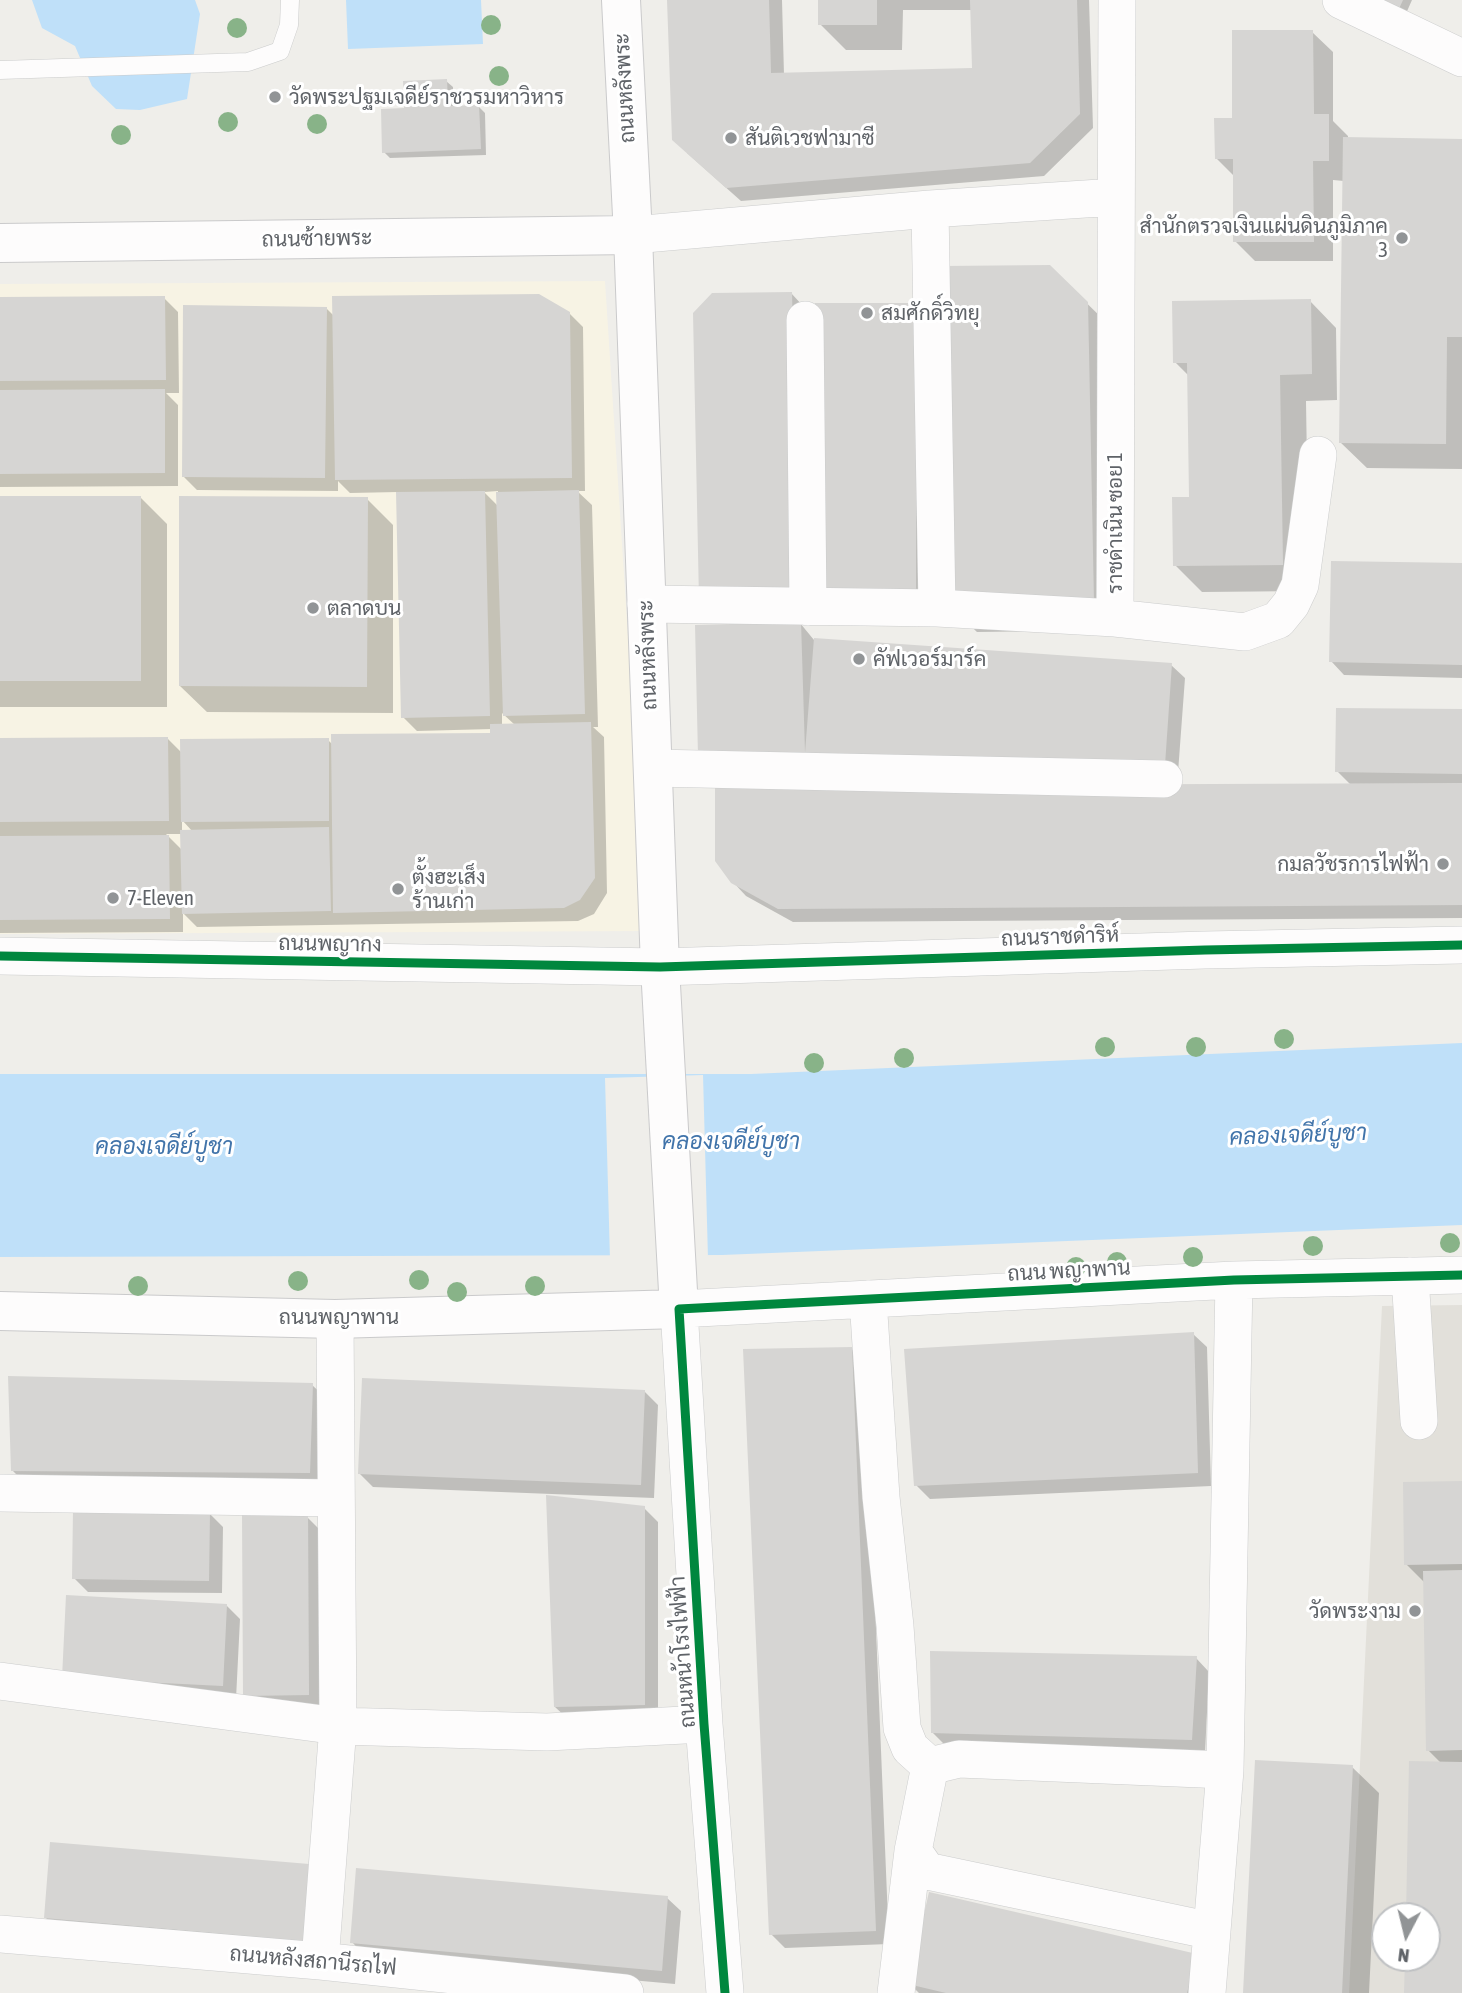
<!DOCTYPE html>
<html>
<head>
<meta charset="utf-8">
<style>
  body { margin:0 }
  #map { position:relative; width:1462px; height:1993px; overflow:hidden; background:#efeeea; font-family:"Asap Condensed",sans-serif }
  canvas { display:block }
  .north { position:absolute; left:1371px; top:1902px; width:70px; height:70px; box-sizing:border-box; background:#fff; border:2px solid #bfc1c3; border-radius:50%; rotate:187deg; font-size:19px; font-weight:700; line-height:28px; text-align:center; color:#5f6368 }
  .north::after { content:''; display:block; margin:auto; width:24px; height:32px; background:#919496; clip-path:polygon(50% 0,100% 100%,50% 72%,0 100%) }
</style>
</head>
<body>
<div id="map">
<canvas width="1462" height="1993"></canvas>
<div class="north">N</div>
</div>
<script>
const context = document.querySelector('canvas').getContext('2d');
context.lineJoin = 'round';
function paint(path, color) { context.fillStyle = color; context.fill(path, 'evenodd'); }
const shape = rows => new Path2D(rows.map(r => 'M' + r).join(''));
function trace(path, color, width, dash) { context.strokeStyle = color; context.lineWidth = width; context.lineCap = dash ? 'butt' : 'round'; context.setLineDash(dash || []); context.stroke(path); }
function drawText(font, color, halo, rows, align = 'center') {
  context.font = font + ' "Asap Condensed",Sarabun,sans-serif'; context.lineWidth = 6; context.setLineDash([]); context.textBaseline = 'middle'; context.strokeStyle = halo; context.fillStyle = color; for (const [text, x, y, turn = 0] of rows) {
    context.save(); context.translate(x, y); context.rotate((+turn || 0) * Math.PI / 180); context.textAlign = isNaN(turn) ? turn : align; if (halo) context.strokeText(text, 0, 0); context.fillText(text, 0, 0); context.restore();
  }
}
paint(shape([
  [605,281,647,931,0,934,0,284]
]), '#f7f3e4');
paint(shape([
  [1462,1305,1462,1993,1349,1993,1382,1306],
  [1385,1916,1427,1916,1427,1958,1385,1958]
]), '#e2e0da');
paint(shape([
  [32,0,195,0,200,14,187,99,140,110,116,109,92,86,75,46,42,28],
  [346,0,481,0,483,44,348,49],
  [1462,1043,1462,1225,722,1255,0,1257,0,1074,751,1074]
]), '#bfe0f9');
paint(shape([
  [703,1075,708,1259,610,1259,605,1078]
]), '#efeeea');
paint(shape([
  [669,0,782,0,784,75,974,70,972,10,903,10,902,50,846,50,820,24,820,0,1089,0,1093,128,1044,176,741,201,687,153],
  [1365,0,1412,0,1404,18],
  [1312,32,1333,52,1333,121,1348,136,1348,139,1462,141,1462,469,1367,468,1340,442,1344,181,1333,180,1333,261,1255,261,1235,241,1235,177,1216,158,1234,120],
  [446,81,453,87,453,108,479,107,485,113,486,155,390,158,384,152],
  [1049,266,1114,330,1119,630,977,632,950,606],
  [791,293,804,307,811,611],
  [164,298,178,312,179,393,166,393,178,405,178,486,0,487,0,299],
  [1310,301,1336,328,1337,400,1306,401,1309,591,1202,592,1175,565,1191,499,1189,376,1175,362],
  [916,304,942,622,844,622],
  [326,308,334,316,569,313,583,327,585,491,577,491,592,505,598,727,593,727,604,737,607,893,594,914,578,921,197,927,183,913,183,932,0,933,0,739,168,739,182,753,328,740,333,745,492,735,492,729,417,731,403,717,398,492,350,493,338,481,338,491,197,490,184,477],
  [498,491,498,506,484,492],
  [502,713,515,725,502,725],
  [182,820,193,832,182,832],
  [166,834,182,834,182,850],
  [0,498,141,498,167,524,167,707,0,707],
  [367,499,393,525,393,713,207,712,180,686],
  [1462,565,1462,678,1344,675,1331,661],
  [800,623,814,640,1171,665,1185,678,1177,786,1351,785,1337,771,1462,711,1462,918,793,922,746,896,732,881,714,769],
  [1193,1334,1207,1347,1211,1486,930,1499,916,1485],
  [851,1348,865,1362,889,1944,785,1948,771,1934],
  [312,1385,326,1398,323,1486,26,1484,12,1470],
  [644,1391,658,1405,654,1498,373,1487,359,1473],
  [1462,1483,1462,1993,1406,1993,1407,1958,1427,1958,1427,1916,1408,1916,1442,1764,1428,1750,1425,1583,1406,1564],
  [644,1508,658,1522,658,1718,569,1720,555,1707],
  [209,1513,223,1527,222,1593,88,1592,74,1578],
  [307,1517,327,1537,328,1715,245,1695],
  [226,1605,240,1619,236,1699,77,1691],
  [1196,1658,1209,1672,1205,1753,946,1746,932,1732],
  [1352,1767,1379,1793,1369,1993,1245,1993],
  [308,1866,322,1880,316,1953,59,1931,46,1918],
  [667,1898,681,1911,675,1984,365,1956,352,1942],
  [1196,1956,1204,1993,919,1993,910,1984]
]), '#0003');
paint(shape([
  [667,0,769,0,771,73,972,68,970,0,1077,0,1080,114,1030,163,726,188,672,140],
  [818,0,877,0,877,25,818,25],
  [1370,0,1403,0,1397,13],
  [1232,30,1313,30,1314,114,1329,114,1329,161,1313,161,1314,242,1233,242,1233,159,1215,159,1214,118,1232,118],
  [447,79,448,106,479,105,481,149,382,153,381,109,404,108,403,81],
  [1343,137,1462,139,1462,337,1447,337,1446,444,1339,443],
  [1050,265,1088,302,1094,604,949,606,943,266],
  [792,292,798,598,699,600,693,313,712,293],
  [539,294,570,312,572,478,335,480,332,296],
  [165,296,166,380,0,381,0,297],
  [1311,299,1312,374,1280,375,1283,565,1173,566,1172,497,1189,497,1187,363,1173,363,1172,301],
  [815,303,916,303,916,597,816,596],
  [183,305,327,307,325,478,182,477],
  [165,389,165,473,0,474,0,390],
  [579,490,585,714,503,716,496,492],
  [485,491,490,716,401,718,396,492],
  [0,496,141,496,141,681,0,681],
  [179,496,368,497,367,687,179,686],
  [1331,561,1462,563,1462,665,1329,662],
  [801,622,805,753,814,638,1172,663,1164,779,805,753,698,756,695,625],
  [1336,708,1462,709,1462,774,1335,772],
  [591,722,595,878,580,900,564,908,333,913,331,734,490,733,490,724],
  [168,737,169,821,0,822,0,738],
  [329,738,329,821,181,822,180,739],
  [1462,783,1462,905,778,909,731,883,715,861,715,786],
  [329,827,331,911,182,914,180,830],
  [169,835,170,919,0,920,0,836],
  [1194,1332,1198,1473,914,1486,904,1349],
  [852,1347,876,1931,769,1935,743,1349],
  [8,1376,313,1383,310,1473,11,1471],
  [362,1378,645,1390,641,1485,358,1474],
  [1462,1481,1462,1564,1404,1565,1403,1482],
  [546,1495,645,1506,645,1705,554,1707],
  [73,1510,210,1511,209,1581,72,1579],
  [242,1515,308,1515,309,1695,243,1696],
  [1462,1570,1462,1750,1426,1751,1423,1571],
  [66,1595,227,1604,223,1686,62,1678],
  [930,1651,1197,1656,1192,1740,931,1733],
  [1255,1760,1353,1765,1342,1993,1243,1993],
  [1409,1761,1462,1762,1462,1993,1404,1993,1405,1958,1427,1958,1427,1916,1406,1916],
  [50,1842,309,1864,303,1941,44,1918],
  [356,1868,668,1896,662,1971,350,1943],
  [929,1892,1197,1954,1187,1993,946,1993,908,1984]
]), '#d6d5d3');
const lane = shape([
  [0,70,248,62,280,51,289,25,290,0]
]);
const street = shape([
  [1341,0,1462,58],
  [930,209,937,608],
  [633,235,930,209,1116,197],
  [805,320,808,607],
  [646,604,937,608,1115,618,1117,0],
  [1115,618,1245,632,1278,620,1291,604,1300,585,1318,455],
  [653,768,1164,779],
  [0,956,660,967,1205,950,1462,945],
  [1410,1276,1419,1421],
  [868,1299,881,1497,895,1626,902,1728,910,1748,930,1766],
  [0,1493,336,1498],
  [0,1681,338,1726,547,1732,704,1724],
  [1212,1931,927,1871,913,1851,930,1766,959,1759,1225,1770],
  [0,1934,320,1961,625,1993],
  [320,1961,338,1726,335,1319],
  [725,1993,704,1724,679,1309,1234,1280,1462,1275],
  [896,1993,913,1851],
  [1207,1993,1225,1770,1234,1280]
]);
const secondary = shape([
  [0,243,633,235],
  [0,1311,335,1319,679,1309,660,967,633,235,621,0]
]);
trace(lane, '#cbcccc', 19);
trace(street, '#cbcccc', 38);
trace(secondary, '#cacacb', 40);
trace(lane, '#fdfcfc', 18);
trace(street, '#fdfcfc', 37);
trace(secondary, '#fdfcfc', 38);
trace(shape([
  [0,956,660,967,1205,950,1462,945],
  [725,1993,704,1724,679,1309,1234,1280,1462,1275]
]), '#00873e', 9);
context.fillStyle = '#88b388';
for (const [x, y] of [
  [491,25],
  [237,28],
  [499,76],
  [228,122],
  [317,124],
  [121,135],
  [1284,1039],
  [1105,1047],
  [1196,1047],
  [904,1058],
  [814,1063],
  [1450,1243],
  [1313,1246],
  [1193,1257],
  [1117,1262],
  [1076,1267],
  [419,1280],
  [298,1281],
  [138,1286],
  [535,1286],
  [457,1292]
]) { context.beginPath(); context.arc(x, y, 10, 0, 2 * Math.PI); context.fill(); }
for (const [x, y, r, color] of [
  [275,97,7,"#919496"],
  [731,138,7,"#919496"],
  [1402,238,7,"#919496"],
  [867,313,7,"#919496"],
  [313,608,7,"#919496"],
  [859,659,7,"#919496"],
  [1443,864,7,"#919496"],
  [398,889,7,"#919496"],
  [113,898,7,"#919496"],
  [1415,1611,7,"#919496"]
]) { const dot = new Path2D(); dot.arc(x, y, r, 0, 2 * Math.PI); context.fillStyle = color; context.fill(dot); trace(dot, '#fff', 2.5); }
drawText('21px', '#5f6368', '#fff', [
  ["ถนนหลังพระ",625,88,-93],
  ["ถนนซ้ายพระ",317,239,-1],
  ["ราชดำเนิน ซอย 1",1115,523,-90],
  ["ถนนหลังพระ",648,655,-92],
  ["ถนนราชดำริห์",1060,937,-2],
  ["ถนนพญากง",330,944,1],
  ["ถนน พญาพาน",1069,1271,-3],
  ["ถนนพญาพาน",339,1317],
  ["ถนนหน้าโรงไฟฟ้า",683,1652,-94],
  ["ถนนหลังสถานีรถไฟ",313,1961,5]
]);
drawText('21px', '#5f6368', '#fff', [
  ["วัดพระปฐมเจดีย์ราชวรมหาวิหาร",289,97],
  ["สันติเวชฟามาซี",745,138],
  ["สำนักตรวจเงินแผ่นดินภูมิภาค",1388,226,"right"],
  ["3",1388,250,"right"],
  ["สมศักดิ์วิทยุ",881,313],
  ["ตลาดบน",327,608],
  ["คัฟเวอร์มาร์ค",873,659],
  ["กมลวัชรการไฟฟ้า",1429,864,"right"],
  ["ตั้งฮะเส็ง",412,877],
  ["ร้านเก่า",412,901],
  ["7-Eleven",127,898],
  ["วัดพระงาม",1401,1611,"right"]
], 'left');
drawText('italic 23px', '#4174aa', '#fff', [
  ["คลองเจดีย์บูชา",1298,1135,-2],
  ["คลองเจดีย์บูชา",731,1142],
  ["คลองเจดีย์บูชา",164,1147]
]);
</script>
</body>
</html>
